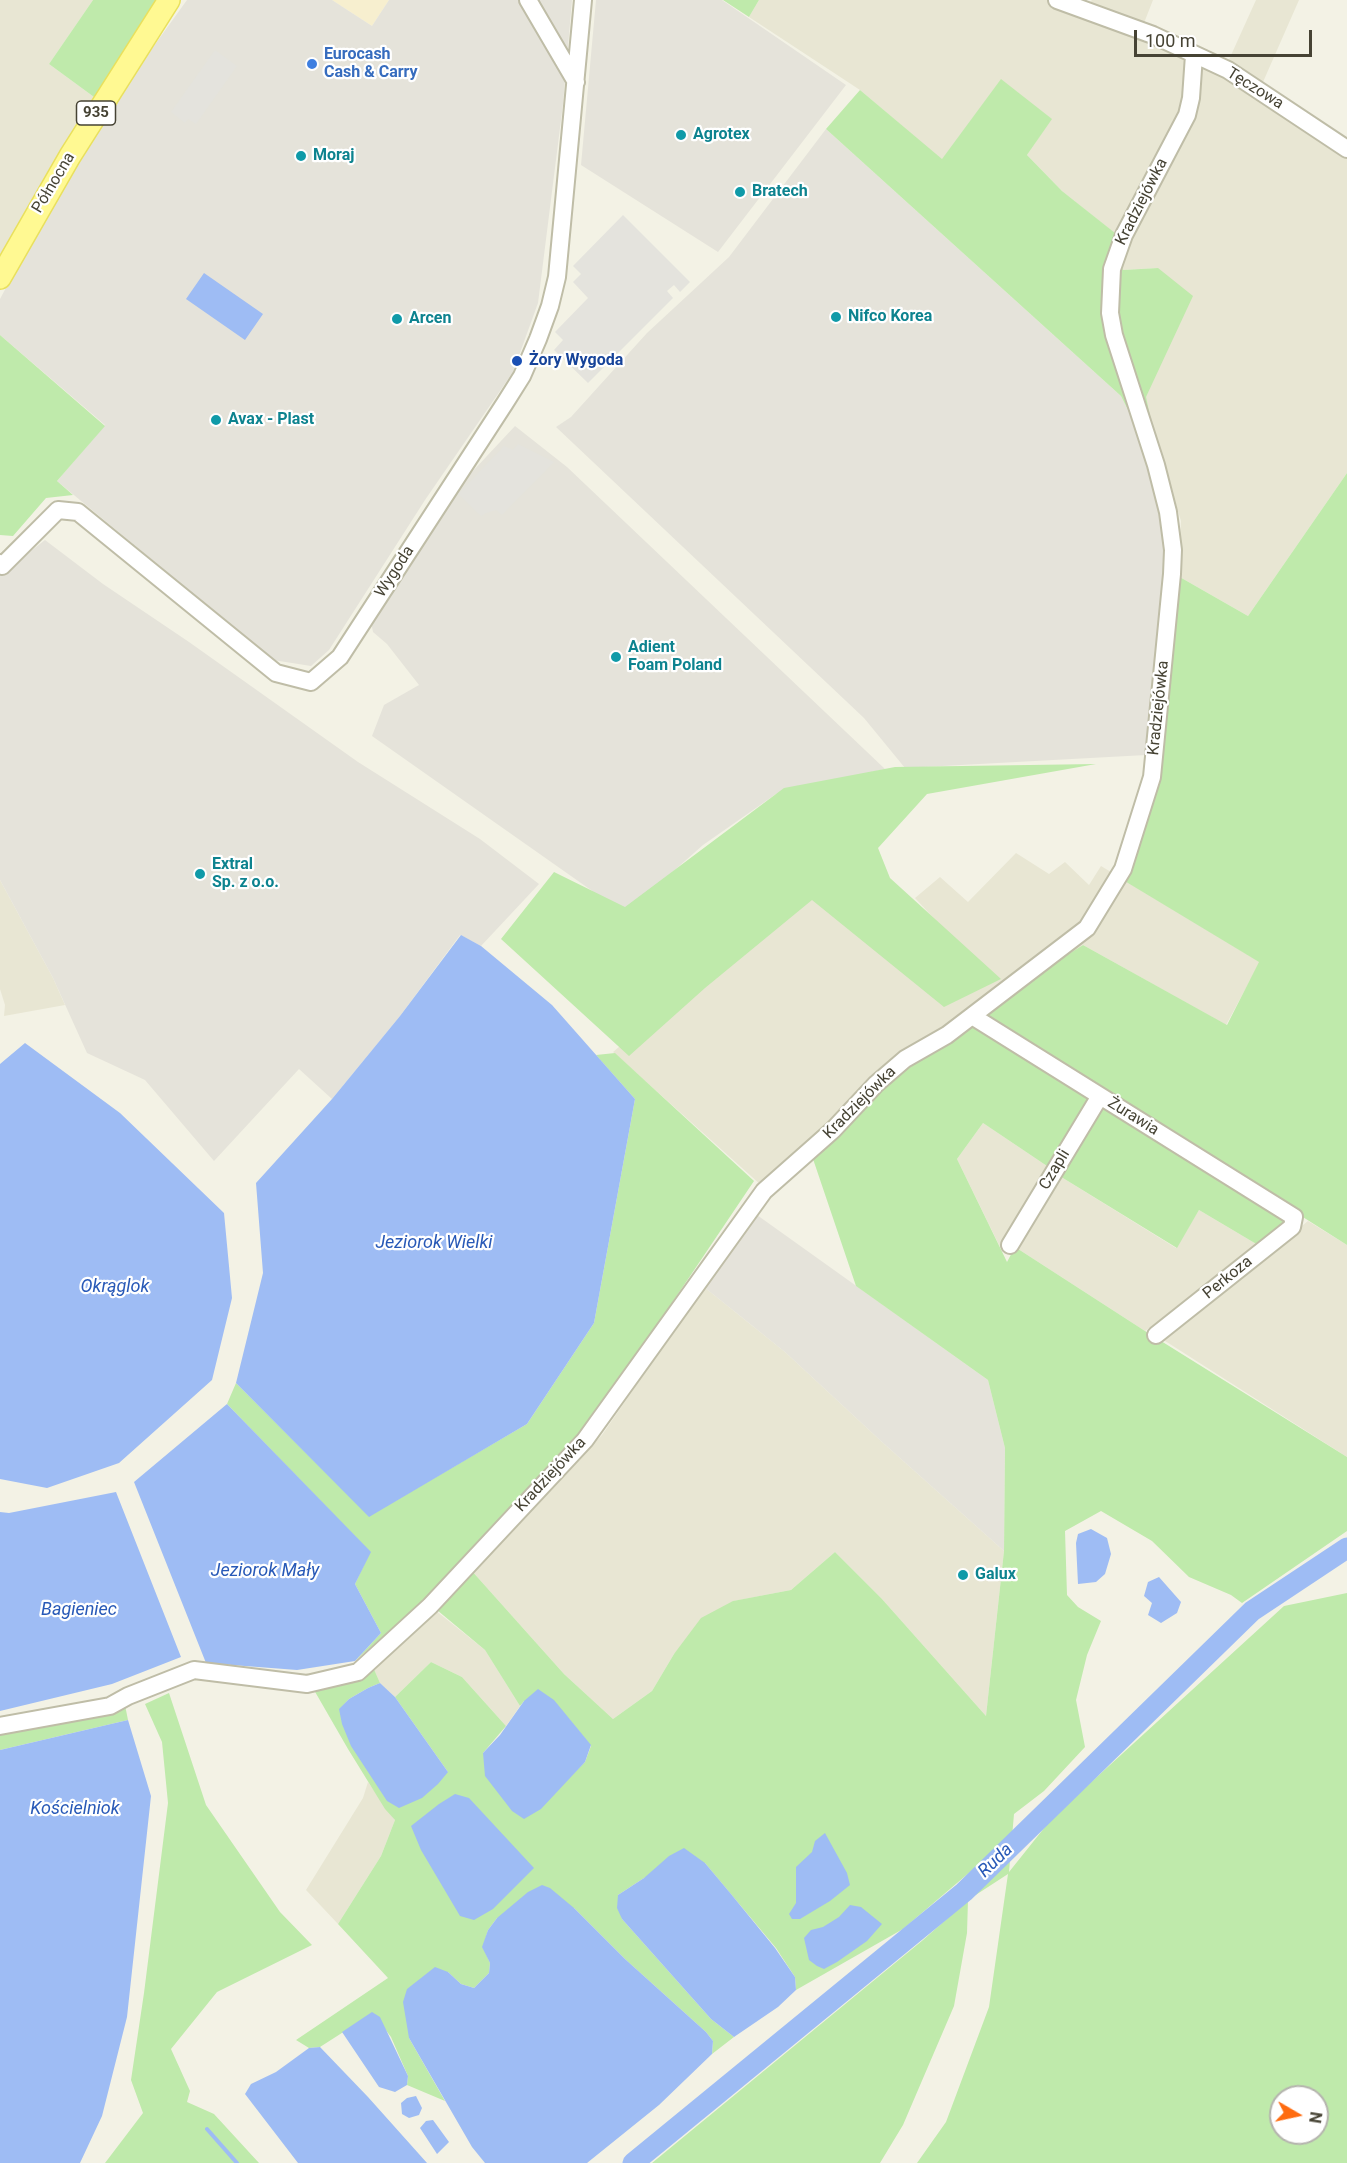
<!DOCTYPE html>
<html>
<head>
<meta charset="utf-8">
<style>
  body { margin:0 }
  #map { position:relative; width:1347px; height:2163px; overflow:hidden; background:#f3f2e5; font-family:Roboto,sans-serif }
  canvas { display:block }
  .north { position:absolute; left:1269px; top:2085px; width:60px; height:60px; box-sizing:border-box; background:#fff; border:2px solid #b5b4ae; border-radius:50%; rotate:99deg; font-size:16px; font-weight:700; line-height:24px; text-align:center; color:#464334 }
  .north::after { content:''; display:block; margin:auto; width:21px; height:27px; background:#ff6c10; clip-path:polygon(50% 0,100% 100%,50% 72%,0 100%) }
  .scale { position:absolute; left:1134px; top:30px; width:178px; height:27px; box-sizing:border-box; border:3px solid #464334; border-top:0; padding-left:8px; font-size:18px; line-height:21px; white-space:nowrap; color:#464334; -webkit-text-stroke:4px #fff; paint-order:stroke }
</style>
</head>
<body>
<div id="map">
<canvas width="1347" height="2163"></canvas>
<div class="north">N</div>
<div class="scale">100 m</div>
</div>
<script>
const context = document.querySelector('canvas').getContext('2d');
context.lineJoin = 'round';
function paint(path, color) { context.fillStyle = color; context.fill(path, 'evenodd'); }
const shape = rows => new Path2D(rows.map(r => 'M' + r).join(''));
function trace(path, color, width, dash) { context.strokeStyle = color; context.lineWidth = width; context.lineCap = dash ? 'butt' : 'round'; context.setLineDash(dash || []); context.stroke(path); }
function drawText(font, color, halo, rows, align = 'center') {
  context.font = font + ' Roboto,sans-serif'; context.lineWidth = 4.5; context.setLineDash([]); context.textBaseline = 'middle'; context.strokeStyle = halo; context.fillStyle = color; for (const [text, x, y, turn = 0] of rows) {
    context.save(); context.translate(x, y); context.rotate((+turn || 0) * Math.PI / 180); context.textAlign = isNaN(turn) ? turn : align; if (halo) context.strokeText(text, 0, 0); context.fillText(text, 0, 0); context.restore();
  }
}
paint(shape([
  [0,0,93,0,49,64,94,97,0,256],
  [759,0,1067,0,1215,69,1347,138,1347,473,1248,616,1178,576,1181,521,1144,400,1158,268,1123,270,1119,261,1124,241,1062,191,1027,155,1051,119,1001,80,942,160,860,90,749,17],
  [1092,0,1153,0,1144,23,1090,2],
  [1256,0,1299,0,1263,82,1227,64],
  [1016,853,1049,874,1065,862,1089,885,1101,866,1260,962,1226,1025,1083,945,889,1082,771,1194,613,1052,810,886,989,978,915,898,940,877,968,902],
  [0,880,53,978,65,1005,4,1016,5,1005,0,989],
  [983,1123,1050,1168,1001,1249,957,1159],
  [1058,1175,1176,1248,1199,1210,1258,1245,1145,1331,1015,1247],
  [1308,1221,1347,1245,1347,1457,1162,1339],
  [704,1287,785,1352,882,1442,1004,1551,986,1716,882,1599,835,1552,791,1590,734,1601,674,1654,652,1691,613,1719,564,1674,471,1570,602,1435],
  [430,1606,485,1650,520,1706,506,1726,462,1677,431,1662,395,1697,380,1683,373,1667],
  [368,1782,395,1820,381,1856,338,1924,306,1890,363,1798]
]), '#e8e6d3');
paint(shape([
  [332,0,389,0,372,26]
]), '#f7efcf');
paint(shape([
  [187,0,332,0,372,26,389,0,572,0,563,104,538,303,513,372,425,500,329,650,311,666,273,660,57,481,105,425,0,335,0,299,61,185,133,75],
  [596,0,722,0,846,85,718,252,581,165],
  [826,129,1121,396,1132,418,1151,471,1164,540,1164,589,1155,690,1146,755,905,768,864,718,556,427,571,417,647,333,729,257],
  [515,426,567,467,885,769,776,794,703,845,625,914,372,736,384,705,419,685,387,644,373,632,371,622,457,488],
  [45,540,103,584,189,642,358,762,480,839,539,884,481,946,460,935,400,1016,332,1099,299,1069,214,1161,145,1080,87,1053,53,978,0,880,0,575],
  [750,1210,988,1380,1005,1448,1004,1551,882,1442,785,1352,704,1287]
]), '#e5e3da');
paint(shape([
  [93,0,162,0,98,97,94,97,49,64],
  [723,0,759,0,749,17],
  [1001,79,1052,119,1027,155,1062,191,1115,233,1102,300,1111,352,1132,418,1121,396,826,129,860,90,942,159],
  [1119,261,1123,270,1158,268,1193,296,1146,397,1152,425,1123,350,1114,302],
  [0,335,105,426,57,481,73,495,46,498,13,536,0,535],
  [1347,473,1347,1245,978,1011,1083,945,1227,1025,1259,962,1123,880,1136,853,1161,772,1178,576,1248,616],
  [1096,764,927,794,878,848,890,878,1001,979,944,1007,812,900,705,988,629,1056,501,939,554,872,625,907,784,788,895,767],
  [971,1024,1091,1098,1050,1168,983,1123,957,1159,1007,1262,1015,1247,1145,1331,1347,1457,1347,1531,1242,1603,1231,1595,1189,1577,1152,1541,1101,1511,1065,1531,1067,1595,1078,1607,1101,1621,1087,1655,1076,1700,1085,1747,1044,1791,1014,1814,1009,1872,1053,1817,1284,1606,1347,1593,1347,2163,917,2163,946,2122,989,2007,1008,1874,968,1900,967,1933,954,2006,903,2125,880,2163,652,2163,923,1940,968,1900,977,1866,903,1929,796,1990,795,1977,776,1948,705,1863,644,1878,618,1895,622,1919,711,2019,734,2037,712,2054,713,2041,706,2032,625,1959,574,1908,497,1918,488,1930,483,1947,490,1963,489,1973,474,1988,461,1984,448,1972,409,2038,445,2101,407,2085,408,2076,391,2037,373,2013,320,2047,309,2048,296,2040,388,1978,338,1924,381,1856,395,1820,385,1809,348,1749,314,1690,373,1667,380,1683,368,1688,349,1699,340,1709,448,1772,395,1697,431,1662,462,1677,506,1726,483,1753,563,1783,585,1762,591,1746,569,1719,524,1701,520,1706,485,1650,437,1610,471,1570,564,1674,613,1719,652,1691,674,1654,701,1618,733,1601,791,1590,835,1552,882,1599,986,1716,1004,1551,1005,1448,988,1380,856,1286,812,1156,889,1082],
  [1281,2097,1317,2097,1317,2133,1281,2133],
  [615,1053,754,1181,645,1343,566,1451,430,1595,355,1661,381,1633,355,1584,370,1552,227,1404,236,1383,369,1516,527,1424,594,1323,635,1099,596,1055],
  [1104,1104,1284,1219,1288,1225,1258,1245,1199,1210,1177,1248,1058,1175],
  [169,1693,206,1805,280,1912,312,1945,217,1992,171,2049,190,2091,187,2102,214,2114,259,2163,105,2163,143,2113,131,2080,144,1993,168,1803,162,1742,145,1704],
  [125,1705,128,1720,0,1750,0,1733]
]), '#bfeaab');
paint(shape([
  [215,50,237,66,196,124,188,119,185,123,171,112],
  [623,215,690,282,680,292,674,285,667,291,673,298,588,383,554,350,563,340,555,332,588,298,573,282,581,274,573,266],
  [518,444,554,462,502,515,496,510,486,513,481,516,458,494,504,446,513,450]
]), '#e4e3dd');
paint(shape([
  [204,273,263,314,245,340,186,299],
  [461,935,481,946,552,1005,635,1099,594,1323,527,1424,369,1517,236,1383,263,1273,256,1183,332,1099,400,1016],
  [25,1043,120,1113,224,1213,232,1298,212,1380,119,1463,47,1488,0,1479,0,1064],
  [227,1404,371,1552,355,1584,381,1633,355,1661,297,1670,206,1663,134,1482],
  [116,1492,181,1657,112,1684,0,1711,0,1512,9,1513],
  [1091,1529,1107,1538,1111,1554,1105,1574,1096,1582,1078,1584,1076,1543,1078,1534],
  [1159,1577,1181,1602,1177,1613,1161,1623,1148,1615,1152,1603,1144,1596,1148,1582],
  [380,1683,395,1697,448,1772,438,1784,422,1798,399,1808,387,1801,351,1746,342,1724,339,1709,349,1699,368,1688],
  [538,1689,554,1700,591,1745,585,1762,541,1809,524,1819,512,1811,485,1776,483,1753,500,1735,524,1701],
  [128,1720,151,1796,127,2017,102,2116,80,2163,0,2163,0,1750],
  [455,1794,469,1798,534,1868,493,1909,474,1920,460,1916,421,1850,411,1826,439,1804],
  [825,1833,847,1873,850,1885,830,1901,800,1919,792,1919,789,1914,796,1903,796,1867,812,1852,815,1841],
  [684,1848,705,1863,731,1894,775,1948,795,1977,796,1990,778,2007,734,2037,711,2019,622,1919,617,1908,618,1895,644,1878,669,1856],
  [542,1885,550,1888,574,1908,625,1959,706,2032,713,2041,712,2054,659,2105,587,2163,485,2163,472,2147,409,2038,403,2002,407,1989,435,1967,448,1972,461,1984,474,1988,489,1973,490,1963,482,1947,488,1930,497,1918,528,1892],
  [850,1905,861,1907,882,1924,867,1941,837,1962,824,1969,817,1966,809,1960,804,1938,811,1930,823,1927,839,1917],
  [372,2012,380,2017,408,2076,407,2085,395,2092,379,2087,342,2032],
  [320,2047,368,2097,427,2163,298,2163,245,2094,251,2084,276,2072,309,2048],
  [416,2096,422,2108,419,2115,409,2118,402,2114,401,2103,407,2098],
  [433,2120,449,2142,437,2154,420,2128,426,2121]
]), '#9ebcf4');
trace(shape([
  [207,2129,237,2163]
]), '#9ebcf4', 4);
trace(shape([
  [633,2163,964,1892,1252,1611,1347,1548]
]), '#9ebcf4', 21);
const minor = shape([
  [528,0,576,82],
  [1057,0,1153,35,1228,70,1347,149],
  [0,563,2,566,58,510,78,512,276,673,311,682,340,657,505,403,522,376,538,339,550,306,557,277,583,0],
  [972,1016,1294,1217,1292,1227,1156,1335],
  [1010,1245,1100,1096],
  [0,1726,110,1706,128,1696,194,1670,307,1684,358,1672,430,1606,585,1440,764,1191,833,1130,876,1084,905,1059,947,1035,1087,928,1123,869,1152,777,1172,574,1173,550,1168,512,1156,465,1114,335,1110,313,1112,269,1124,235,1187,115,1191,98,1194,55]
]);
const major = shape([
  [0,278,70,156,169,0]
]);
trace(minor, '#bfbda7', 20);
trace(major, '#e9e05d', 24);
trace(minor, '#fff', 16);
trace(major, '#fff992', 21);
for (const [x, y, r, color] of [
  [312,64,6,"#3f7fe0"],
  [681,135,6,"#0f9aa8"],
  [301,156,6,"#0f9aa8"],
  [740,192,6,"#0f9aa8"],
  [836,317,6,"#0f9aa8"],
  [397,319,6,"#0f9aa8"],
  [517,361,6,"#1a4fb4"],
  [216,420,6,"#0f9aa8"],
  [616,657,6,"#0f9aa8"],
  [200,874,6,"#0f9aa8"],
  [963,1575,6,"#0f9aa8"]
]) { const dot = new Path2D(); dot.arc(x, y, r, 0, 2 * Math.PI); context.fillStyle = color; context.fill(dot); trace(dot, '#fff', 2); }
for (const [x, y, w] of [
  [96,113,39]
]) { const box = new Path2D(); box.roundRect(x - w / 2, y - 12, w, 24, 4.5); context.fillStyle = '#fff'; context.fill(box); trace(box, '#464334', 1.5); }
drawText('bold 15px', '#464334', null, [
  ["935",96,113]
]);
drawText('bold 16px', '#366cbe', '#fff', [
  ["Eurocash",324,55],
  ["Cash & Carry",324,73]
], 'left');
drawText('16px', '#464334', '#fff', [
  ["Tęczowa",1255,89,32],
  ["Północna",54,183,-59],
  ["Kradziejówka",1142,202,-63],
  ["Wygoda",395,572,-57],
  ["Kradziejówka",1159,708,-84],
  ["Kradziejówka",860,1103,-45],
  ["Żurawia",1133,1117,32],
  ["Czapli",1055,1170,-59],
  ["Perkoza",1228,1278,-39],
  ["Kradziejówka",551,1475,-47]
]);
drawText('bold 16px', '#0d838f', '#fff', [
  ["Agrotex",693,135],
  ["Moraj",313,156],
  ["Bratech",752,192],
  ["Nifco Korea",848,317],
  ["Arcen",409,319],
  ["Avax - Plast",228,420],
  ["Adient",628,648],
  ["Foam Poland",628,666],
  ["Extral",212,865],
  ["Sp. z o.o.",212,883],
  ["Galux",975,1575]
], 'left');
drawText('bold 16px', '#164399', '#fff', [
  ["Żory Wygoda",529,361]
], 'left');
drawText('italic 18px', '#2859b7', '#fff', [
  ["Jeziorok Wielki",434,1243],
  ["Okrąglok",115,1287],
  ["Jeziorok Mały",265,1571],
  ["Bagieniec",79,1610],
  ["Kościelniok",75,1809],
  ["Ruda",996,1861,-44]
]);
</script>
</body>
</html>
